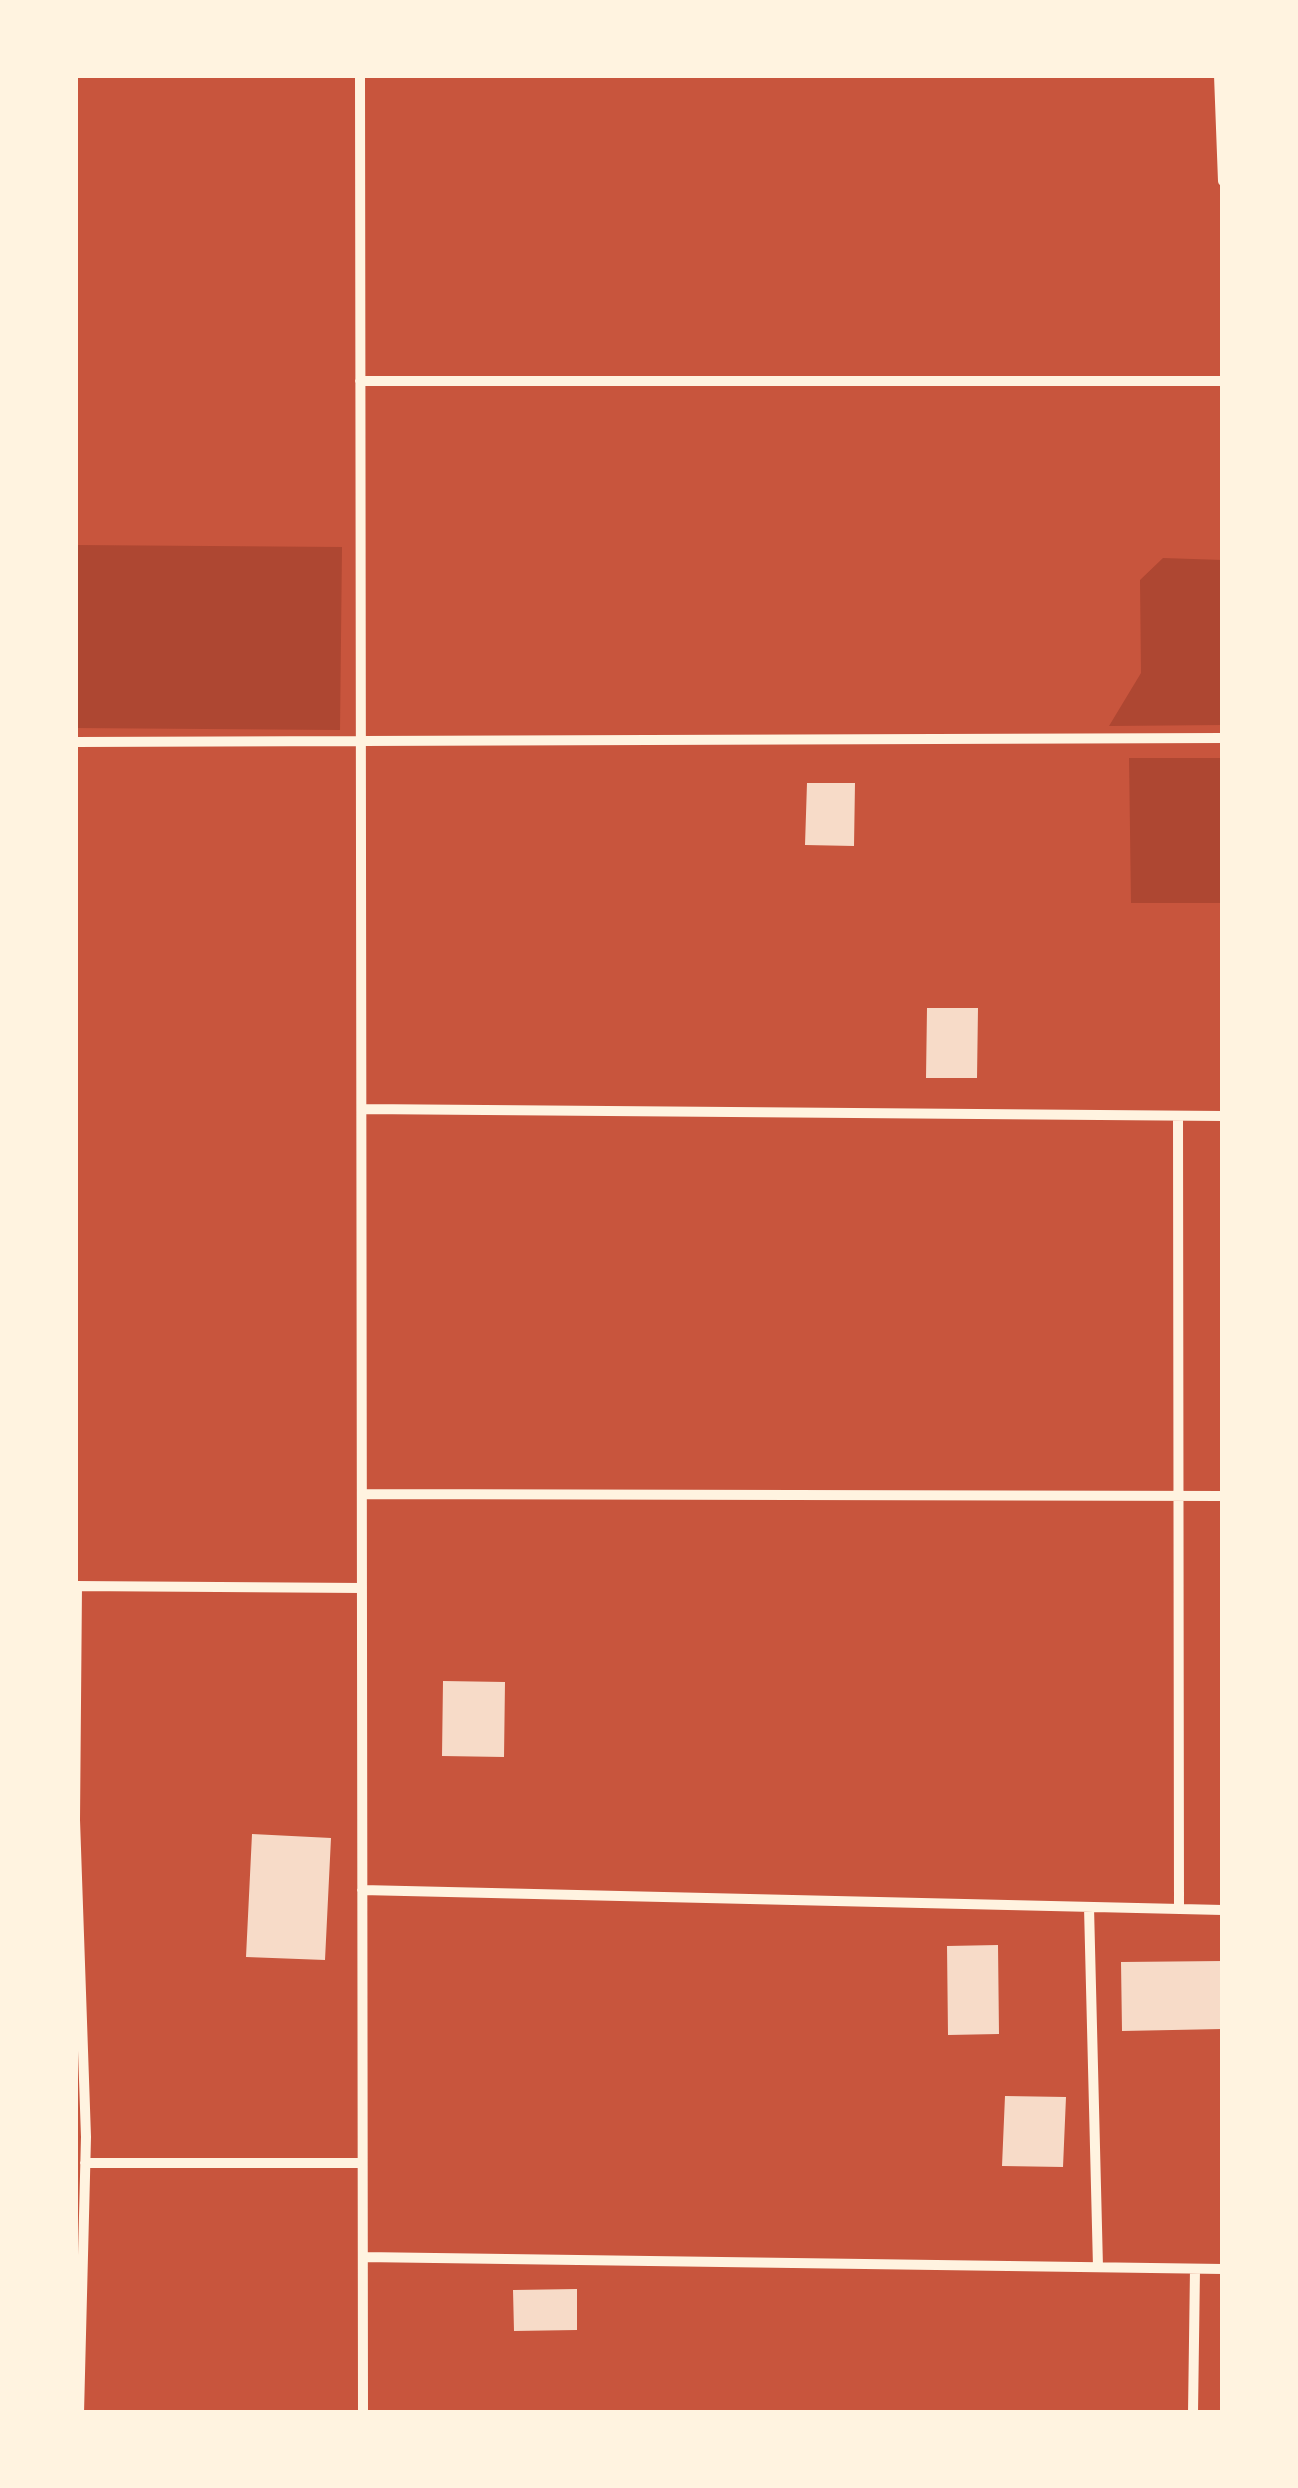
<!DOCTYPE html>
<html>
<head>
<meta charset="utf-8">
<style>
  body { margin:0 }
  #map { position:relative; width:1298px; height:2488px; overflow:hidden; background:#c8553d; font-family:"PT Sans Narrow",sans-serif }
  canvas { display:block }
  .frame { position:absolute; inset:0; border:78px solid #fff3e0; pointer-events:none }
</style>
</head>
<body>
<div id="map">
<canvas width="1298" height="2488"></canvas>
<div class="frame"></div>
</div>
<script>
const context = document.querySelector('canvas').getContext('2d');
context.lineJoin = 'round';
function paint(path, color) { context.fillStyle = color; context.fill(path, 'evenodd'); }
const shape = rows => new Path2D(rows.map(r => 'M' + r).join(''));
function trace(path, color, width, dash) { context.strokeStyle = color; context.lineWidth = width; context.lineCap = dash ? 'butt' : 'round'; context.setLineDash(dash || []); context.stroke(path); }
paint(shape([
  [75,545,342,547,340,730,75,728],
  [1163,558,1223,560,1223,725,1109,726,1141,673,1140,580],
  [1129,758,1223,758,1223,903,1131,903]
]), '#ae4732');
paint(shape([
  [807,783,855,783,854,846,805,845],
  [927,1008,978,1008,977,1078,926,1078],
  [443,1681,505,1682,504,1757,442,1756],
  [252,1834,331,1838,325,1960,246,1957],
  [998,1945,999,2034,948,2035,947,1946],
  [1223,1961,1223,2029,1122,2031,1121,1962],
  [1005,2096,1066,2097,1063,2167,1002,2166],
  [577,2289,577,2330,514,2331,513,2290]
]), '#f7dbc8');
trace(shape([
  [360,75,363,2413],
  [1219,75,1223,181],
  [360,381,1223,381],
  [75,742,1223,738],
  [362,1109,1223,1116],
  [1178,1116,1179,1909],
  [362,1494,1223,1496],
  [75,1586,362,1588],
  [77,1586,75,1820,86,2137,79,2413],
  [362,1890,1223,1910],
  [1089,1907,1098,2267],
  [85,2163,362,2163],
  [363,2257,1223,2269],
  [1193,2413,1195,2269]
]), '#fff3e0', 10);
</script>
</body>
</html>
